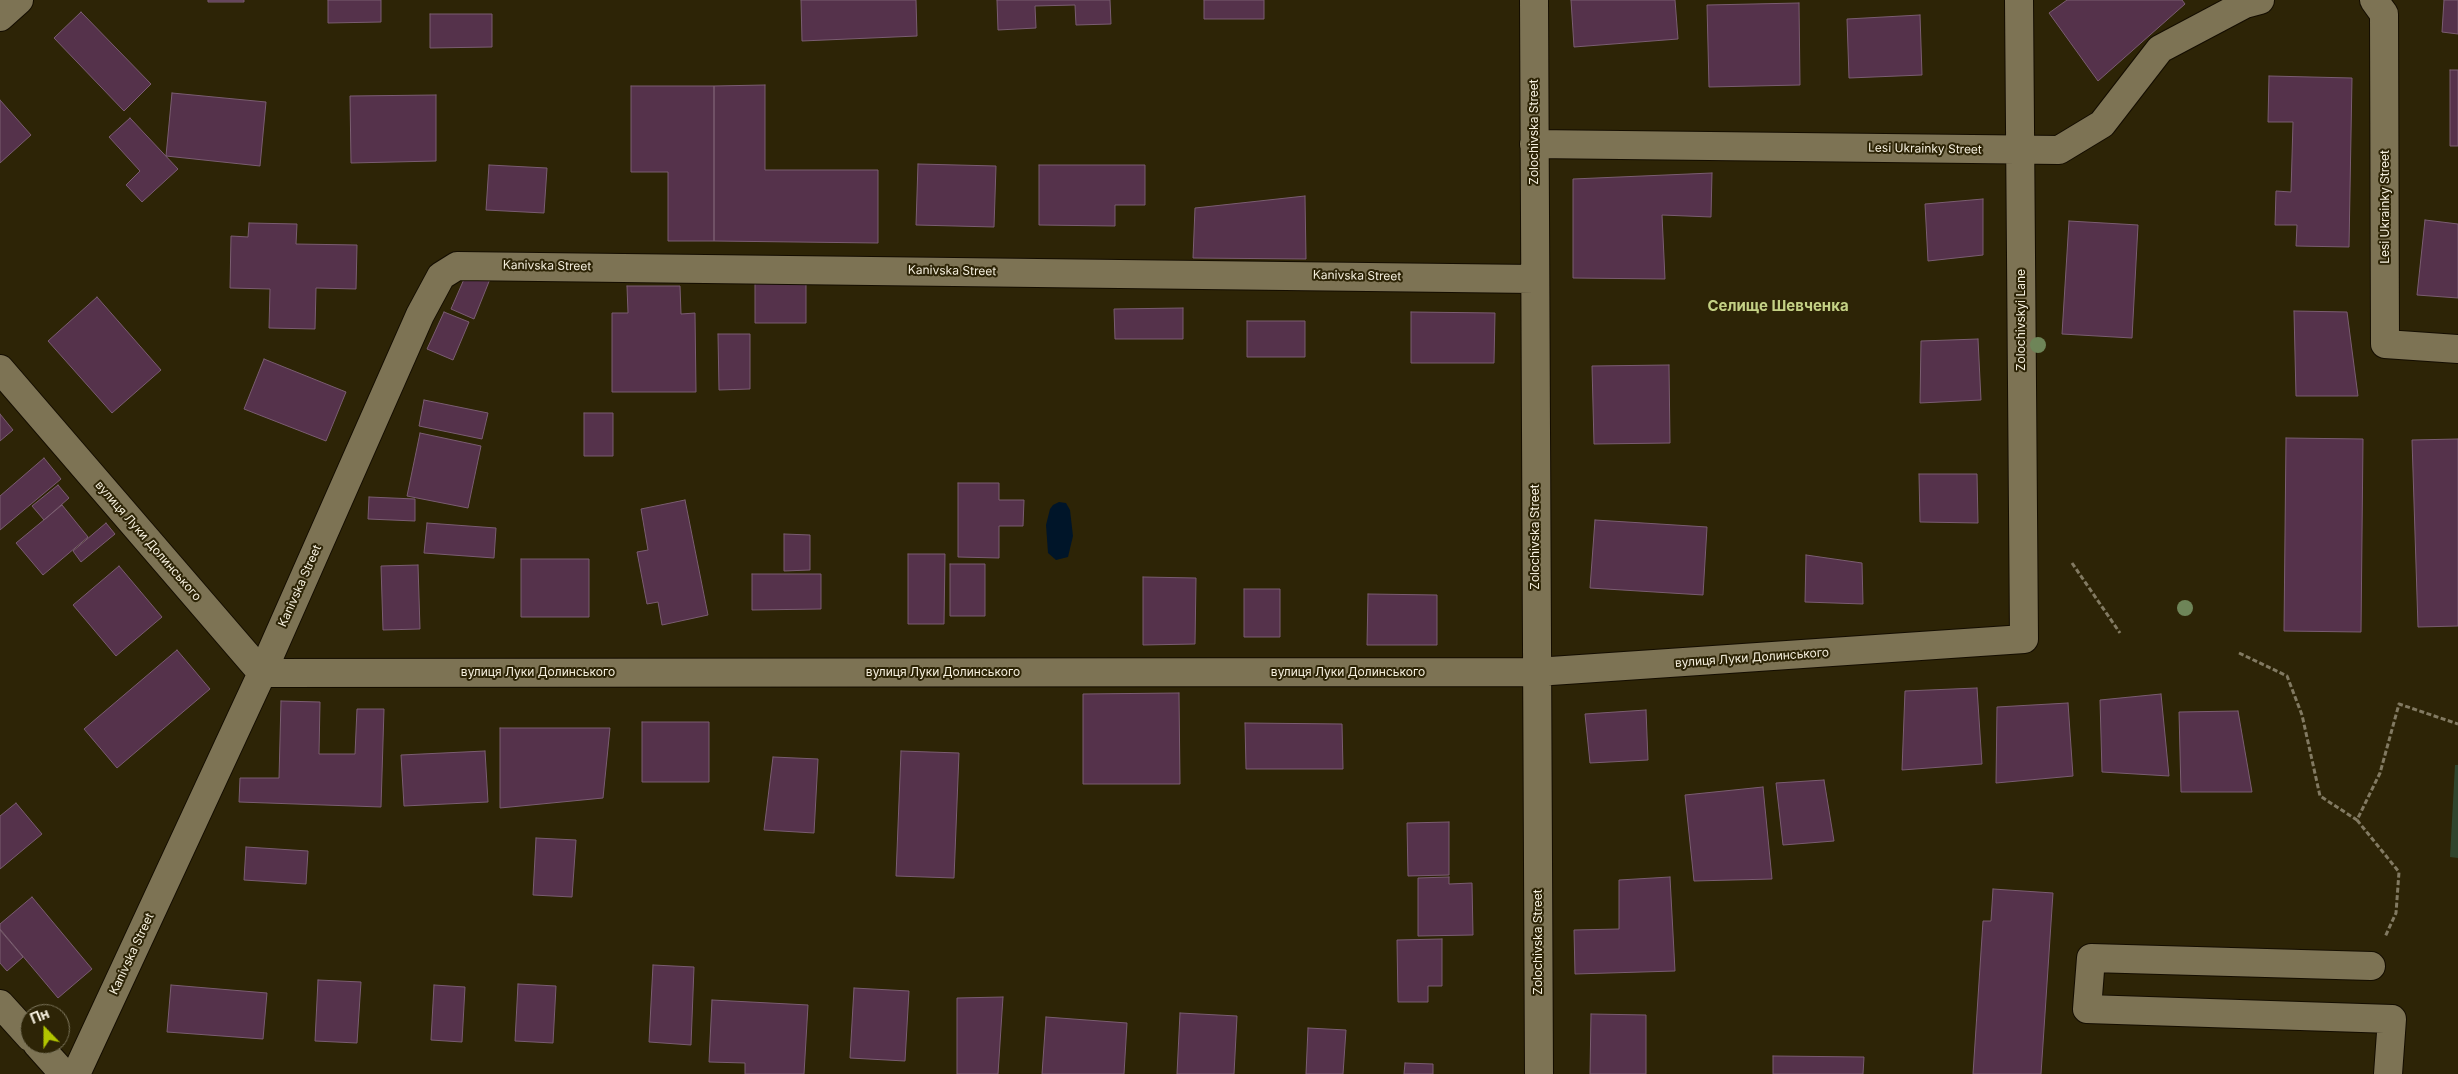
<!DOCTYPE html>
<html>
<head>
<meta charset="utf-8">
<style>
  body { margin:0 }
  #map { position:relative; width:2458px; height:1074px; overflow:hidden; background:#2d2406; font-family:Inter,sans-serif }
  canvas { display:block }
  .north { position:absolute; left:20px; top:1004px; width:50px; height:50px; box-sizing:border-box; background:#2d2406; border:1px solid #7d765d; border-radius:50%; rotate:338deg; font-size:14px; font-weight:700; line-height:20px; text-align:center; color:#f6f0df }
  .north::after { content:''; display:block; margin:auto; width:18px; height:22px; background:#b1c500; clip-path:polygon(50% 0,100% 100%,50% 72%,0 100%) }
</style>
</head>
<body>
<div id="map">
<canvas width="2458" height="1074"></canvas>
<div class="north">Пн</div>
</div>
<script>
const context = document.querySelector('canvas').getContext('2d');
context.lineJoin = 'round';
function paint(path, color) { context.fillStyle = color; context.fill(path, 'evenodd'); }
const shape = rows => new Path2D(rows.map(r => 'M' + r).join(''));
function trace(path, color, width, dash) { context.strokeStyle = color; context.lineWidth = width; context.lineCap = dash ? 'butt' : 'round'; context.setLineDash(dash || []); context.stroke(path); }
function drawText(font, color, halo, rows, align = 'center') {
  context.font = font + ' Inter,sans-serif'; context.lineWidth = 4; context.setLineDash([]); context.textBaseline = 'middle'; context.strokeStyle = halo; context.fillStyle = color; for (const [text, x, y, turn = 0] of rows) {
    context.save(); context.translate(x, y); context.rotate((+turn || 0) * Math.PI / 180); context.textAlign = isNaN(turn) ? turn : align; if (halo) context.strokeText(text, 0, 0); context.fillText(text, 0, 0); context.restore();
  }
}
paint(shape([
  [2455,765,2458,765,2458,858,2450,857]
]), '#30452d');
paint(shape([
  [1059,502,1066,503,1070,510,1073,536,1068,557,1056,560,1048,553,1046,525,1050,509,1053,505]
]), '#001529');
const building = shape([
  [208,0,244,0,244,2,208,2,208,0],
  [328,0,381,0,381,22,328,23,328,0],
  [801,0,916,0,917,36,802,41,801,0],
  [997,0,1110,0,1111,24,1076,25,1075,5,1035,6,1036,28,998,30,997,0],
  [1204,0,1264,0,1264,19,1204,19,1204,0],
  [1571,0,1675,0,1678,39,1574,47,1571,0],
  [2067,0,2182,0,2185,4,2098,81,2049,13,2067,0],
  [2444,0,2458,0,2458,34,2442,32,2444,0],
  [1799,3,1800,85,1709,87,1707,5,1799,3],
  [81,12,151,84,124,111,54,38,81,12],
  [430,14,492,14,492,47,430,48,430,14],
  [1920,15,1922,75,1849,78,1847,19,1920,15],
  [2450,70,2458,70,2458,146,2450,146,2450,70],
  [2269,76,2352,78,2349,247,2296,246,2297,225,2275,225,2276,191,2291,192,2293,122,2268,122,2269,76],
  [765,85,765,170,878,170,878,243,714,241,714,86,765,85],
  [631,86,714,86,714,241,668,241,668,172,631,172,631,86],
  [172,93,266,102,260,166,166,156,172,93],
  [436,95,436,161,351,163,350,96,436,95],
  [0,100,31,135,0,163,0,100],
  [130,118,178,169,142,202,126,185,140,171,109,137,130,118],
  [918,164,996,166,994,227,916,225,918,164],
  [489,165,547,168,544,213,486,210,489,165],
  [1039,165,1145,165,1145,205,1115,205,1115,226,1039,225,1039,165],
  [1712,173,1711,217,1662,215,1665,279,1573,278,1573,179,1712,173],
  [1305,196,1306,259,1193,258,1195,208,1305,196],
  [1983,199,1983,255,1928,261,1925,204,1983,199],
  [2425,220,2458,224,2458,298,2417,295,2425,220],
  [2069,221,2138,225,2132,338,2062,334,2069,221],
  [249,223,297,224,296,244,357,245,356,289,316,288,315,329,269,328,270,289,230,288,231,236,248,237,249,223],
  [468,270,490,279,474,319,451,309,468,270],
  [755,280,806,280,806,323,755,323,755,280],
  [627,286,680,286,681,314,695,313,696,392,612,392,612,313,628,313,627,286],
  [97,297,161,370,112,413,48,341,97,297],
  [1183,308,1183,339,1115,339,1114,309,1183,308],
  [2294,311,2347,312,2358,396,2296,396,2294,311],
  [444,312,469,322,453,360,427,349,444,312],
  [1411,312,1495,313,1494,363,1411,363,1411,312],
  [1247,321,1305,321,1305,357,1247,357,1247,321],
  [718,334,750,334,750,389,719,390,718,334],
  [1978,339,1981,400,1920,403,1921,341,1978,339],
  [264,359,346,392,326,441,244,409,264,359],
  [1669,365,1670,443,1594,444,1592,366,1669,365],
  [424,400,488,413,482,439,419,426,424,400],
  [584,413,613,413,613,456,584,456,584,413],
  [0,414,13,430,0,441,0,414],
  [420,433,481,446,468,508,407,496,420,433],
  [2286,438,2363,439,2361,632,2284,631,2286,438],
  [2458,439,2458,626,2418,627,2412,440,2458,439],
  [44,458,61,479,0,530,0,496,44,458],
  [1919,474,1977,474,1978,523,1920,522,1919,474],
  [958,483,999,483,999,500,1024,500,1023,526,999,526,999,558,958,557,958,483],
  [58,485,69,498,44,520,32,506,58,485],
  [369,497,415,499,415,521,368,519,369,497],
  [685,500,708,615,662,625,658,602,647,604,637,552,648,550,641,509,685,500],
  [62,505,88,537,43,575,16,543,62,505],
  [1595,520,1707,527,1703,595,1590,588,1595,520],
  [106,523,115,534,81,562,73,551,106,523],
  [427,523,496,528,494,558,424,553,427,523],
  [784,534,810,535,810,570,784,571,784,534],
  [908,554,945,554,944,624,908,624,908,554],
  [1806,555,1862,563,1863,604,1805,602,1806,555],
  [521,559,589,559,589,617,521,617,521,559],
  [950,564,985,564,985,616,950,616,950,564],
  [418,565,420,629,383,630,381,566,418,565],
  [119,566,162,617,116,656,73,605,119,566],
  [752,574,821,574,821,609,752,610,752,574],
  [1143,577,1196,578,1195,644,1143,645,1143,577],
  [1244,589,1280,589,1280,637,1244,637,1244,589],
  [1368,594,1437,595,1437,645,1367,645,1368,594],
  [177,650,210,689,117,768,84,729,177,650],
  [1977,688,1982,764,1902,770,1905,691,1977,688],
  [1179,693,1180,784,1083,784,1083,694,1179,693],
  [2161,694,2169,776,2102,772,2100,700,2161,694],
  [281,701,320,702,319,754,355,754,357,709,384,709,381,807,239,802,240,778,279,778,281,701],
  [2068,703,2073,776,1996,783,1997,707,2068,703],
  [1646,710,1648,760,1590,763,1585,714,1646,710],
  [2238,711,2252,792,2181,792,2179,712,2238,711],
  [642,722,709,722,709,782,642,782,642,722],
  [1245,723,1342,724,1343,769,1246,769,1245,723],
  [500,728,610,728,603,798,500,808,500,728],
  [485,751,488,802,404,806,401,755,485,751],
  [901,751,959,753,954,878,896,876,901,751],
  [773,757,818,759,814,833,764,830,773,757],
  [1824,780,1834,841,1783,845,1776,783,1824,780],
  [1763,787,1772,879,1694,881,1685,795,1763,787],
  [16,803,42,834,0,869,0,816,16,803],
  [1449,822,1449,875,1408,876,1407,823,1449,822],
  [536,838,576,840,572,897,533,895,536,838],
  [246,847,308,851,306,884,244,880,246,847],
  [1449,877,1449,884,1472,883,1473,935,1418,936,1418,878,1449,877],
  [1670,877,1675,971,1575,974,1574,930,1619,929,1619,880,1670,877],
  [1993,889,2053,893,2041,1074,1973,1074,1983,921,1991,921,1993,889],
  [32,897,92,969,58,998,0,929,0,924,32,897],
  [0,930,23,957,7,971,0,963,0,930],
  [1442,939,1442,986,1428,986,1428,1002,1398,1002,1397,940,1442,939],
  [653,965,694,967,691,1045,649,1042,653,965],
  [318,980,361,982,357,1043,315,1041,318,980],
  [518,984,556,986,553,1043,515,1041,518,984],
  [171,985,267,993,263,1039,167,1032,171,985],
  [434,985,465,987,462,1042,431,1040,434,985],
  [854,988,909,991,905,1061,850,1058,854,988],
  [1003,997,998,1074,957,1074,957,998,1003,997],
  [712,1000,808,1005,804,1074,745,1074,745,1063,709,1062,712,1000],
  [1180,1013,1237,1016,1234,1074,1177,1074,1180,1013],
  [1591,1014,1646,1015,1646,1074,1590,1074,1591,1014],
  [1046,1017,1127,1023,1124,1074,1042,1074,1046,1017],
  [1308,1028,1346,1030,1343,1074,1306,1074,1308,1028],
  [1773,1056,1864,1057,1863,1074,1773,1074,1773,1056],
  [1405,1063,1433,1064,1433,1074,1404,1074,1405,1063]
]);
paint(building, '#55324b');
trace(building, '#7a5d71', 1);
const minor = shape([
  [1534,0,1539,1074],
  [2374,0,2384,14,2385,344,2458,349],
  [0,17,19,0],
  [1534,144,2059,150,2102,124,2160,49,2245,4,2260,0],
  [0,369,262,673,1536,672,2024,639,2019,0],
  [2371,966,2091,958,2087,1009,2392,1019,2388,1074],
  [0,1004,30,1037],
  [37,1044,64,1074],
  [76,1074,262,673,420,315,441,276,457,266,1534,279]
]);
trace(minor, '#140d00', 30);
trace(shape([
  [2072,563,2120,633],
  [2239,653,2287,676,2302,715,2320,796,2357,820,2380,773,2399,704,2458,724],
  [2357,820,2399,872,2396,913,2385,937]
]), '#827a62', 3, [5, 2.5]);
trace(minor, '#7d7354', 28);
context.fillStyle = '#6e8558';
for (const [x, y] of [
  [2038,345],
  [2185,608]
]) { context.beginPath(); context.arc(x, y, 8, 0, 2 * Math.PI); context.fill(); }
drawText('12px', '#f6f0df', '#2d2406', [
  ["Zolochivska Street",1534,132,-90],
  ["Lesi Ukrainky Street",1925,149,1],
  ["Lesi Ukrainky Street",2385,207,-90],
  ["Kanivska Street",547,266,1],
  ["Kanivska Street",952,271,1],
  ["Kanivska Street",1357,276,1],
  ["Zolochivskyi Lane",2021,320,-90],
  ["Zolochivska Street",1535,537,-90],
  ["вулиця Луки Долинського",148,541,49],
  ["Kanivska Street",300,586,-66],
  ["вулиця Луки Долинського",1752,658,-4],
  ["вулиця Луки Долинського",538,672],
  ["вулиця Луки Долинського",943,672],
  ["вулиця Луки Долинського",1348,672],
  ["Zolochivska Street",1538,942,-90],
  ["Kanivska Street",132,954,-65]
]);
drawText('bold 15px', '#c4d185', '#2d2406', [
  ["Селище Шевченка",1778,306]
]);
</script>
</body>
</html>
